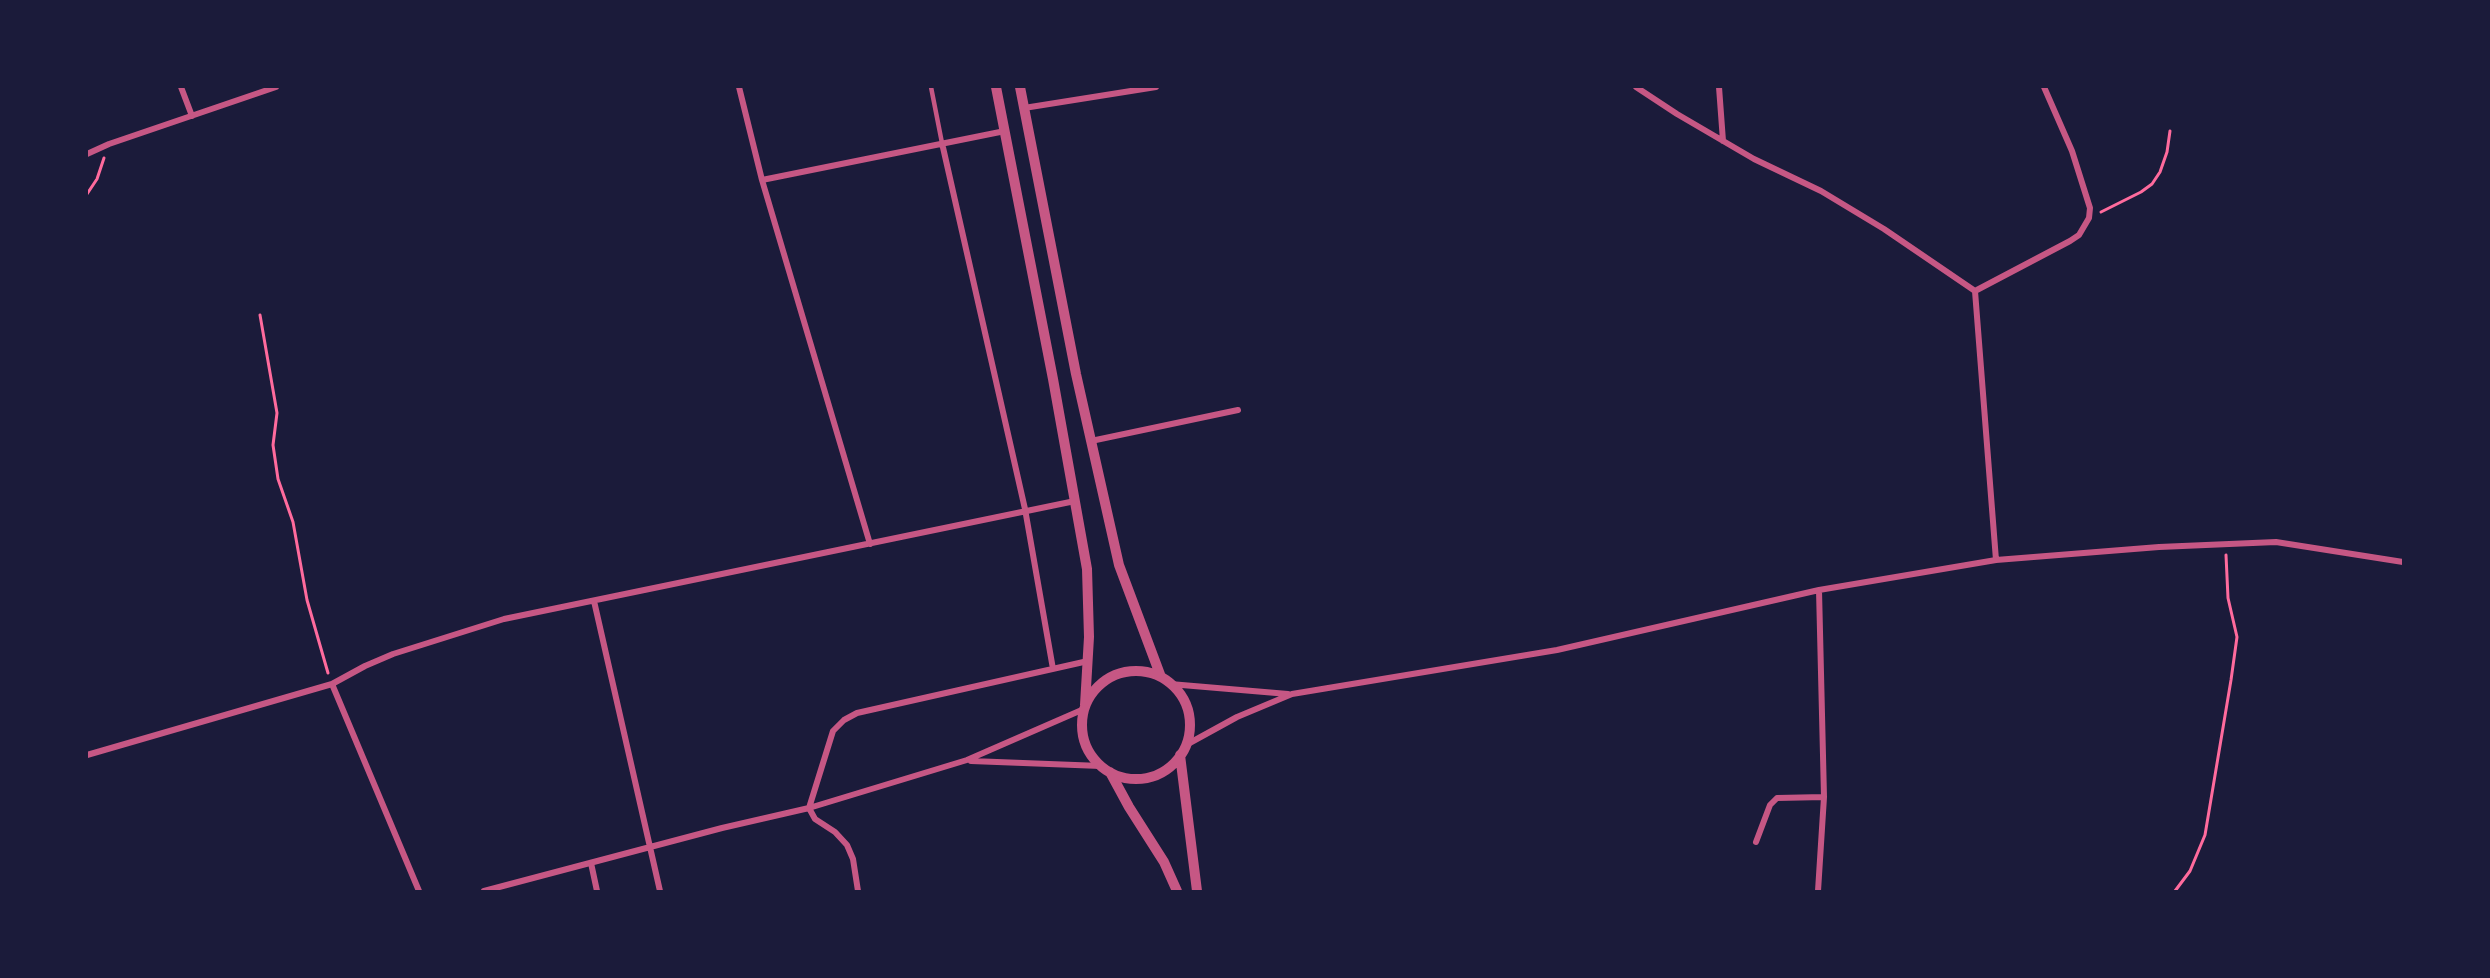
<!DOCTYPE html>
<html>
<head>
<meta charset="utf-8">
<style>
  body { margin:0 }
  #map { position:relative; width:2490px; height:978px; overflow:hidden; background:#1b1b3a; font-family:"Exo 2",sans-serif }
  canvas { display:block }
  .frame { position:absolute; inset:0; border:88px solid #1b1b3a; pointer-events:none }
</style>
</head>
<body>
<div id="map">
<canvas width="2490" height="978"></canvas>
<div class="frame"></div>
</div>
<script>
const context = document.querySelector('canvas').getContext('2d');
context.lineJoin = 'round';
const shape = rows => new Path2D(rows.map(r => 'M' + r).join(''));
function trace(path, color, width, dash) { context.strokeStyle = color; context.lineWidth = width; context.lineCap = dash ? 'butt' : 'round'; context.setLineDash(dash || []); context.stroke(path); }
trace(shape([
  [87,194,97,179,104,158],
  [2101,212,2141,192,2152,184,2160,172,2167,152,2170,131],
  [260,315,277,413,273,445,278,479,293,522,307,600,328,673],
  [2175,891,2190,871,2205,835,2231,680,2237,637,2228,598,2226,555]
]), '#ff6b9d', 3);
trace(shape([
  [931,87,942,143]
]), '#c65784', 4.5);
trace(shape([
  [181,87,192,116],
  [739,87,762,180,870,544],
  [1636,87,1677,114,1754,159,1821,191,1884,229,1975,291],
  [1719,87,1723,141],
  [1024,108,1156,87],
  [942,143,1025,509,1053,669],
  [87,154,109,144,276,87],
  [762,180,1005,131],
  [1975,291,2070,241,2079,235,2089,218,2090,208,2072,151,2044,87],
  [1975,291,1996,560],
  [1091,441,1238,410],
  [594,601,660,891],
  [332,684,419,891],
  [1170,684,1288,694],
  [1186,745,1237,717,1292,694,1557,650,1819,590,1996,560,2159,547,2276,542,2403,562],
  [87,755,332,684,365,666,393,654,504,619,1075,501],
  [971,761,1101,766],
  [1756,842,1770,805,1777,798,1824,797],
  [591,863,597,891],
  [484,891,722,828,809,808,967,760,1084,709],
  [858,891,853,859,847,845,835,832,815,819,809,808,833,731,844,720,857,713,1088,661],
  [1818,891,1824,797,1819,590]
]), '#c65784', 6);
trace(shape([
  [996,87,1053,379,1087,569,1089,637,1085,705],
  [1020,87,1076,374,1119,565,1161,677],
  '1082 725a54 54 0 1 1 108 0a54 54 0 1 1-108 0Z',
  [1180,755,1197,891],
  [1110,772,1129,807,1164,862,1177,891]
]), '#c65784', 10);
</script>
</body>
</html>
